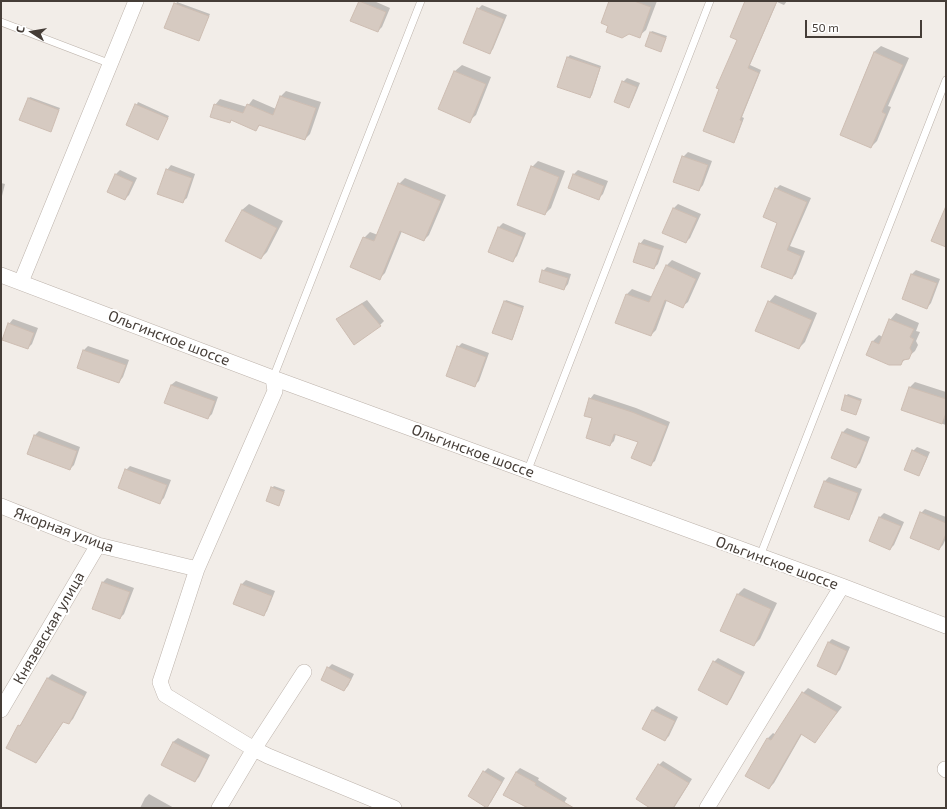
<!DOCTYPE html>
<html>
<head>
<meta charset="utf-8">
<style>
  body { margin:0 }
  #map { position:relative; width:947px; height:809px; overflow:hidden; background:#f2ede8; font-family:"Exo 2",sans-serif }
  canvas { display:block }
  .frame { position:absolute; inset:0; border:2px solid #453d37; pointer-events:none }
  .north { position:absolute; left:12px; top:12px; width:40px; height:40px; -webkit-text-stroke:3px #fff; paint-order:stroke; rotate:282deg; font-size:11px; font-weight:700; line-height:16px; text-align:center; color:#453d37 }
  .north::after { content:''; display:block; margin:auto; width:14px; height:18px; background:#453d37; clip-path:polygon(50% 0,100% 100%,50% 72%,0 100%) }
  .scale { position:absolute; left:805px; top:20px; width:117px; height:18px; box-sizing:border-box; border:2px solid #453d37; border-top:0; padding-left:5px; font-size:12px; line-height:14px; white-space:nowrap; color:#453d37; -webkit-text-stroke:3px #fff; paint-order:stroke }
</style>
</head>
<body>
<div id="map">
<canvas width="947" height="809"></canvas>
<div class="frame"></div>
<div class="north">С</div>
<div class="scale">50 m</div>
</div>
<script>
const context = document.querySelector('canvas').getContext('2d');
context.lineJoin = 'round';
function paint(path, color) { context.fillStyle = color; context.fill(path, 'evenodd'); }
const shape = rows => new Path2D(rows.map(r => 'M' + r).join(''));
function trace(path, color, width, dash) { context.strokeStyle = color; context.lineWidth = width; context.lineCap = dash ? 'butt' : 'round'; context.setLineDash(dash || []); context.stroke(path); }
function drawText(font, color, halo, rows, align = 'center') {
  context.font = font + ' "Exo 2",sans-serif'; context.lineWidth = 4; context.setLineDash([]); context.textBaseline = 'middle'; context.strokeStyle = halo; context.fillStyle = color; for (const [text, x, y, turn = 0] of rows) {
    context.save(); context.translate(x, y); context.rotate((+turn || 0) * Math.PI / 180); context.textAlign = isNaN(turn) ? turn : align; if (halo) context.strokeText(text, 0, 0); context.fillText(text, 0, 0); context.restore();
  }
}
paint(shape([
  [360,1,374,1,390,8,382,27,378,31,352,20],
  [610,1,657,1,646,30,639,36,610,25],
  [747,1,787,1,784,5,777,2,750,65,761,70,742,117,744,118,736,139,733,142,738,39],
  [177,2,210,14,199,40,166,28],
  [482,5,507,15,493,49,489,53,478,9],
  [652,31,667,36,661,51,651,32],
  [881,46,909,58,888,106,891,107,877,141,871,147,859,88,874,52],
  [570,55,601,66,592,95,590,97,558,86,568,57],
  [462,65,491,77,476,115,469,121,439,109,455,71],
  [627,78,640,83,632,102,628,107,623,82],
  [286,91,321,102,310,134,305,139,261,124,256,129,232,119,229,122,215,105,220,99,247,107,253,99,276,109,281,96],
  [30,97,60,108,50,131,28,99],
  [138,102,169,116,158,139,127,125],
  [688,152,712,161,703,185,699,190,683,157],
  [538,161,565,171,551,208,545,214,532,167],
  [171,165,195,174,187,198,182,202,167,170],
  [120,170,137,178,129,195,125,199,116,174],
  [578,170,608,181,603,194,599,198,569,187,574,174],
  [405,178,446,195,429,235,424,240,402,231,385,273,380,278,364,238,370,232,378,235,399,184],
  [1,183,5,184,1,200],
  [780,185,811,198,790,246,805,251,796,274,792,278,779,223,776,189],
  [249,204,283,221,267,252,261,258,242,210],
  [678,204,701,214,690,238,686,242,663,232,674,208],
  [503,223,526,233,517,256,513,260,499,227],
  [644,239,664,246,658,264,654,268,640,244],
  [672,260,701,273,688,302,682,307,667,300,656,330,651,335,627,294,632,289,653,297,667,265],
  [547,267,571,274,568,284,564,289,543,271],
  [916,270,940,279,931,303,927,308,903,298,912,274],
  [775,295,817,313,805,342,799,348,769,302],
  [367,300,384,321,380,325,338,319,342,315],
  [506,300,524,306,513,338,512,339,505,301],
  [896,313,919,323,916,331,920,332,916,341,918,345,915,351,900,364,873,341,879,335,883,337,890,320],
  [13,319,38,328,32,344,28,348,9,324],
  [462,343,489,353,479,381,475,385,458,347],
  [88,346,129,360,123,377,119,382,78,367,84,350],
  [176,381,218,397,212,414,208,418,171,385],
  [915,382,946,392,946,425,902,410,910,387],
  [594,394,636,408,670,422,655,461,650,465,639,442,616,434,614,441,610,445,594,418,590,399],
  [848,394,862,399,856,414,846,396],
  [847,428,870,437,860,463,856,467,833,458,843,432],
  [39,431,80,447,74,465,70,469,34,436],
  [917,447,930,452,922,470,918,475,913,451],
  [130,466,171,480,164,498,160,502,126,470],
  [829,477,862,489,852,514,848,518,816,507,825,481],
  [274,486,285,490,279,505,272,488],
  [925,509,946,517,946,538,943,545,939,549,921,513],
  [884,513,904,522,894,545,890,549,870,541,880,517],
  [107,578,134,588,124,614,120,618,94,608,103,582],
  [246,580,275,591,267,611,263,615,234,604,242,584],
  [744,588,777,603,760,639,754,645,722,631,738,594],
  [832,639,850,647,840,670,836,674,828,643],
  [718,658,745,672,731,699,727,704,714,662],
  [332,664,354,674,348,686,344,690,328,668],
  [52,674,87,692,73,719,69,723,64,721,40,758,36,762,19,726,23,722,48,678],
  [808,688,842,707,815,741,802,734,774,783,769,788,768,738,773,733,776,735,803,693],
  [657,706,678,717,669,736,665,740,643,729,653,710],
  [178,738,210,755,199,777,195,781,162,764,173,742],
  [663,761,692,779,674,808,652,808,659,765],
  [488,768,505,778,491,802,487,806,484,772],
  [520,768,539,778,538,780,567,798,561,808,530,808,516,772],
  [149,794,174,808,140,808,145,798]
]), '#0003');
const building = shape([
  [359,1,386,12,378,32,350,21,359,1],
  [609,1,634,1,651,7,640,38,629,34,622,38,606,32,608,26,601,23,609,1],
  [745,1,777,1,748,68,759,73,740,120,742,121,734,143,703,131,719,89,716,88,737,40,730,37,745,1],
  [174,3,209,16,199,41,164,28,174,3],
  [477,8,504,19,490,54,463,43,477,8],
  [650,32,666,38,661,52,645,46,650,32],
  [874,52,903,65,882,112,886,114,871,148,840,135,874,52],
  [567,57,600,68,590,98,557,87,567,57],
  [454,71,486,84,470,123,438,109,454,71],
  [622,81,637,87,629,108,614,102,622,81],
  [280,96,316,108,305,140,259,125,256,131,231,120,230,123,210,117,214,104,243,113,247,104,273,115,280,96],
  [28,98,59,110,51,132,19,120,28,98],
  [135,104,168,118,158,140,126,125,135,104],
  [682,156,708,165,699,191,673,182,682,156],
  [531,166,559,177,545,215,517,205,531,166],
  [166,169,192,178,183,203,157,194,166,169],
  [115,174,133,182,125,200,107,192,115,174],
  [573,174,604,186,599,200,568,188,573,174],
  [398,183,441,201,424,241,400,231,380,280,350,267,363,237,374,241,398,183],
  [775,188,807,202,787,250,801,256,792,279,761,267,777,223,763,217,775,188],
  [946,206,946,247,931,241,946,206],
  [673,208,697,218,686,243,662,233,673,208],
  [242,210,277,228,261,259,225,241,242,210],
  [498,227,523,237,513,262,488,252,498,227],
  [639,243,661,250,654,269,633,262,639,243],
  [666,265,696,279,683,308,665,300,651,336,615,323,626,294,649,302,666,265],
  [542,270,568,278,564,290,539,282,542,270],
  [911,274,937,283,927,309,902,299,911,274],
  [504,301,523,308,512,340,492,333,504,301],
  [768,301,812,320,799,349,755,331,768,301],
  [362,304,381,326,354,345,336,319,362,304],
  [889,319,914,329,910,337,914,339,910,348,912,352,909,359,903,360,901,365,889,365,866,355,872,341,879,344,889,319],
  [8,323,34,333,28,349,2,340,8,323],
  [457,346,486,357,475,387,446,376,457,346],
  [83,350,126,365,119,383,77,368,83,350],
  [171,385,215,401,208,419,164,403,171,385],
  [909,387,946,399,946,413,942,424,901,410,909,387],
  [845,395,861,401,856,415,841,410,845,395],
  [589,398,632,412,667,426,651,466,631,458,638,442,614,434,610,446,586,438,592,418,584,416,589,398],
  [842,432,867,442,856,468,831,458,842,432],
  [34,435,77,451,70,470,27,454,34,435],
  [912,450,927,457,919,476,904,470,912,450],
  [125,469,167,485,160,504,118,488,125,469],
  [824,481,858,493,849,520,814,507,824,481],
  [271,487,284,492,279,506,266,501,271,487],
  [920,512,946,523,946,534,939,550,910,538,920,512],
  [879,517,901,526,890,550,869,541,879,517],
  [102,582,130,592,120,619,92,609,102,582],
  [241,584,272,596,264,616,233,604,241,584],
  [737,594,771,609,754,646,720,631,737,594],
  [828,642,847,651,836,675,817,666,828,642],
  [713,661,742,676,727,705,698,690,713,661],
  [327,667,351,679,344,691,321,680,327,667],
  [47,678,84,696,69,724,63,722,36,763,6,748,18,725,20,726,47,678],
  [802,692,837,712,815,743,801,734,769,789,745,776,767,738,771,740,802,692],
  [652,710,675,721,665,741,642,729,652,710],
  [173,742,207,759,195,782,161,765,173,742],
  [658,764,689,783,673,808,650,808,636,799,658,764],
  [483,771,502,782,487,808,468,796,483,771],
  [516,772,536,783,535,785,574,808,528,808,503,795,516,772]
]);
paint(building, '#d6cac1');
trace(building, '#cdbdb2', 1);
const service = shape([
  [1,22,111,64],
  [273,378,421,1],
  [527,472,710,1],
  [760,556,946,80]
]);
const minor = shape([
  [1,275,273,378,842,586,946,626],
  [21,282,136,1],
  [1,506,98,545,197,569],
  [304,672,254,749,268,756,394,808],
  [1,710,98,545],
  [945,769,946,770],
  [219,808,254,749,165,695,160,682,197,569,275,391,273,378],
  [707,808,842,586]
]);
trace(service, '#bdb3ab', 8);
trace(minor, '#bdb3ab', 16);
trace(service, '#fff', 7);
trace(minor, '#fff', 15);
drawText('15px', '#453d37', '#fff', [
  ["Ольгинское шоссе",169,338,21],
  ["Ольгинское шоссе",473,451,20],
  ["Якорная улица",64,530,20],
  ["Ольгинское шоссе",777,563,20],
  ["Князевская улица",49,628,-60]
]);
</script>
</body>
</html>
